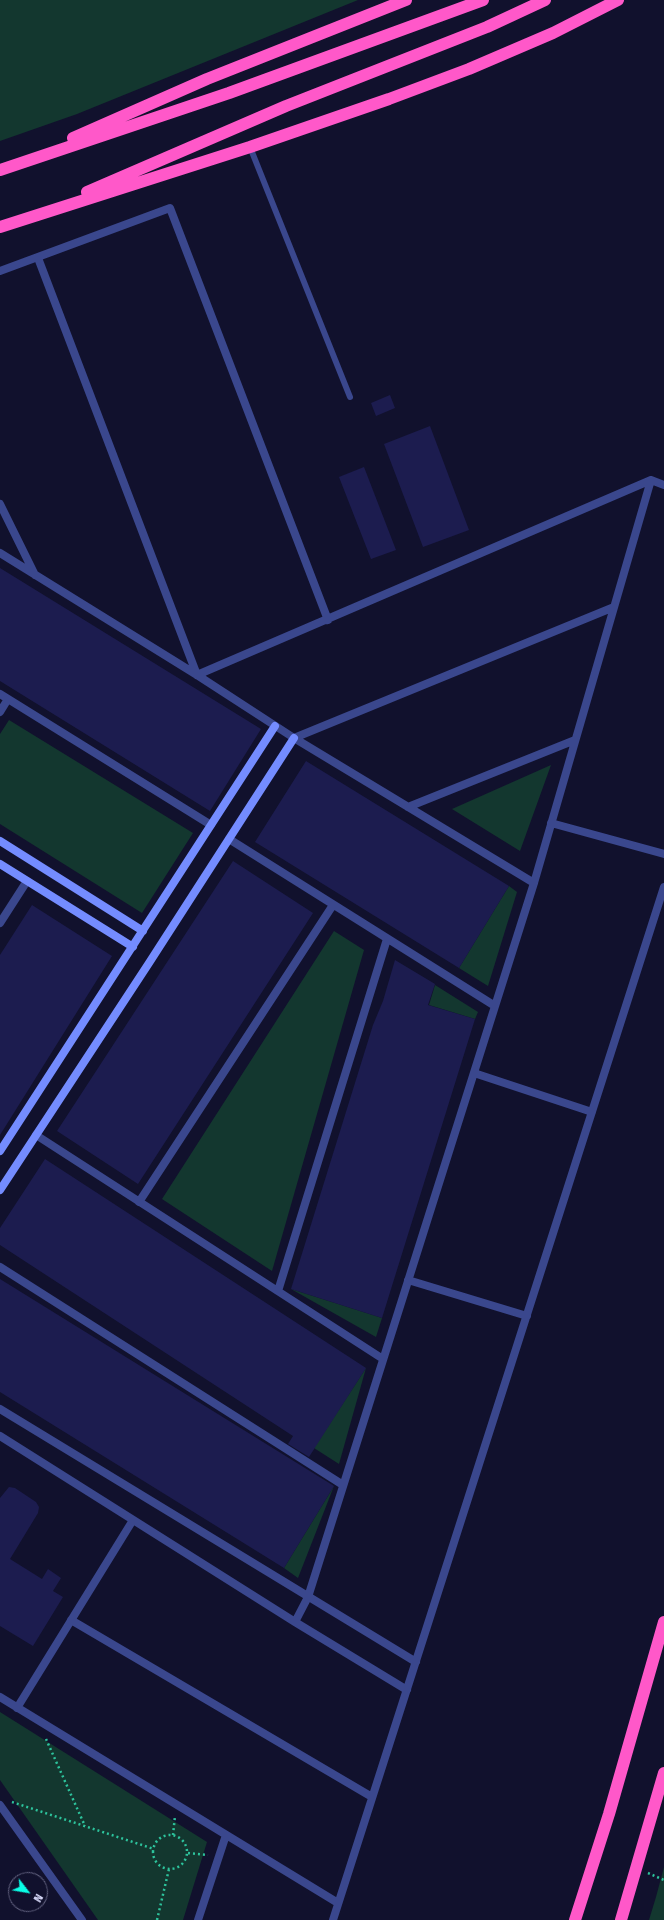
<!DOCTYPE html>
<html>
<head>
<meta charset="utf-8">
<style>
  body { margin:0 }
  #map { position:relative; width:664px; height:1920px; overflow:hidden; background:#11112d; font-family:"Fira Sans",sans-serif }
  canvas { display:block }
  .north { position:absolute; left:8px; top:1872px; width:40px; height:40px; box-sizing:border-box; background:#11112d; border:1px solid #636381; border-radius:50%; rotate:121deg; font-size:11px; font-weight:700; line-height:16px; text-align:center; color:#dddfff }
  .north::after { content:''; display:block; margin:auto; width:14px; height:18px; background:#09ffe7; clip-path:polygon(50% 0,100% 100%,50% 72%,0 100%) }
</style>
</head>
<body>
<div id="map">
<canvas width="664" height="1920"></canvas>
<div class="north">N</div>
</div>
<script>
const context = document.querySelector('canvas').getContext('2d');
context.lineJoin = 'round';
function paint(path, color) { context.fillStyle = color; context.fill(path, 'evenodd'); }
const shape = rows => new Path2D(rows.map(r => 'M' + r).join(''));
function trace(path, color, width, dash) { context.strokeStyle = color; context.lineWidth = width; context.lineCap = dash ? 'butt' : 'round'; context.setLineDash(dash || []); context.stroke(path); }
paint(shape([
  [0,0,358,0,77,114,0,141],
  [9,720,193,833,142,913,0,824,0,734],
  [551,765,520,851,452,809],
  [509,886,517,892,488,986,459,968],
  [334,931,364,950,272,1271,162,1199],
  [435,985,478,1012,475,1019,429,1005],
  [291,1289,382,1318,376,1337],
  [366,1368,339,1464,314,1448],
  [334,1486,298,1578,284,1568],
  [0,1712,207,1842,183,1920,98,1920,0,1780],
  [664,1867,664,1920,649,1920,656,1897]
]), '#13372f');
paint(shape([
  [390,395,395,408,376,416,371,403],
  [430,426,469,530,423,547,384,444],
  [364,467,396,550,371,559,339,477],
  [0,568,261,729,210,811,0,681],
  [306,761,509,886,459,968,255,842],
  [233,861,313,913,138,1184,57,1131],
  [32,905,112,956,0,1135,0,955],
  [395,960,435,984,428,1005,475,1019,382,1318,291,1289,373,1025,383,1001],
  [45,1159,366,1368,309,1457,288,1444,293,1436,0,1245,0,1228],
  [0,1279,334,1486,284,1568,0,1392],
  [9,1487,15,1488,36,1502,39,1507,38,1513,10,1559,42,1579,48,1569,61,1578,53,1591,63,1597,33,1646,0,1626,0,1498]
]), '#1c1c4f');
trace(shape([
  [46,1739,85,1826],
  [12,1802,154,1849],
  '153 1852a17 17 0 1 1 34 0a17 17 0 1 1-34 0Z',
  [173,1835,175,1816],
  [188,1853,208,1855],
  [648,1873,664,1880],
  [157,1920,169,1869]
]), '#2dc39c', 2.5, [2, 3]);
trace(shape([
  [250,147,350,397]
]), '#3a478d', 6);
trace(shape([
  [38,258,197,675,651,480,664,485],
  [0,271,170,208,328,620],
  [0,504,35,575],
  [0,553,197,675,294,738,534,883],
  [0,694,211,825],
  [0,712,8,699],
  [294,738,614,607],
  [408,807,575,740],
  [551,823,664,854],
  [229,839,495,1006],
  [0,923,27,881],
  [474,1073,592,1112],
  [36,1135,383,1359],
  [139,1202,333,905],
  [0,1267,343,1485],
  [408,1280,527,1316],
  [278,1291,387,939],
  [0,1409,416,1662],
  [0,1436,295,1622,407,1690],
  [71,1620,372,1797],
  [295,1622,308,1597,534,883,651,480],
  [0,1697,338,1903],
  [17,1708,133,1520],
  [0,1805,82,1920],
  [198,1920,226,1835],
  [333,1920,664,887]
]), '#3a478d', 8);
trace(shape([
  [0,841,143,931],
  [0,864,133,947],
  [0,1151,275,726],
  [0,1190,149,963,294,738]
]), '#748cff', 8);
trace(shape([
  [73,138,207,79,406,0],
  [0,170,229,93,483,0],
  [87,192,286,106,487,27,545,0],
  [0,227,250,147,389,99,469,69,553,33,618,0],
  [575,1920,609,1814,664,1622],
  [621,1920,664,1773]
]), '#ff58c9', 12);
</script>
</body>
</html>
